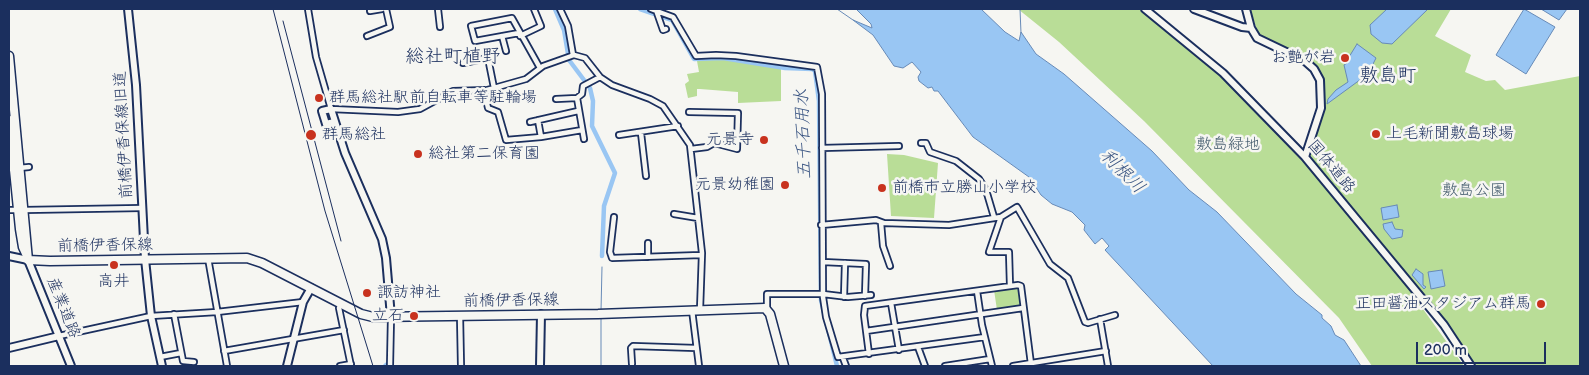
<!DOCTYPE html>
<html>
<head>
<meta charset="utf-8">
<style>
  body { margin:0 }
  #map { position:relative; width:1589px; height:375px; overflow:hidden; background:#f6f6f2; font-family:"Balsamiq Sans",sans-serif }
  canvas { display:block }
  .frame { position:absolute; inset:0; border:10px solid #1b2f5e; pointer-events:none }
  .scale { position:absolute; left:1416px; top:342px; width:130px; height:22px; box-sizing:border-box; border:2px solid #1b2f5e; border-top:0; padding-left:6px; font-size:15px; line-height:18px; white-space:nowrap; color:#1b2f5e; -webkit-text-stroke:4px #f6f6f2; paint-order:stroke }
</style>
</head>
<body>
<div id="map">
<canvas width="1589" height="375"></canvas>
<div class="frame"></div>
<div class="scale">200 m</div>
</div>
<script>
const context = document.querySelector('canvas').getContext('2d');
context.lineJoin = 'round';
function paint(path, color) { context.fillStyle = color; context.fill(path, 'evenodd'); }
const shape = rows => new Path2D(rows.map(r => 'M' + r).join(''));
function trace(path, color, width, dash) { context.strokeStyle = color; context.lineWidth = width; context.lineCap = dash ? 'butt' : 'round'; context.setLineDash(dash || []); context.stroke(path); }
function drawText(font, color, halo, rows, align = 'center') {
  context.font = font + ' "Balsamiq Sans","Klee One",sans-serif'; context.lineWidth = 5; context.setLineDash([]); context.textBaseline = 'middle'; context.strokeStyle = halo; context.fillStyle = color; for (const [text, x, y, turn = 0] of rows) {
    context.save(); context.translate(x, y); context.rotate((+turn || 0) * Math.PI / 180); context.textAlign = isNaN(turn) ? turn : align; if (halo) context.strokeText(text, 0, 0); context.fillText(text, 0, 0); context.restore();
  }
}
paint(shape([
  [1018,9,1141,9,1157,20,1232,85,1308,165,1405,284,1464,366,1372,366,1339,318,1144,121,1059,42],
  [1250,9,1451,9,1435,36,1471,55,1465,72,1486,81,1495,80,1505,90,1580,76,1580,366,1475,366,1443,319,1313,161,1310,154,1324,100,1324,85,1320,73,1312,63,1302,56,1259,36],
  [717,58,781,69,781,101,738,103,738,92,700,89,697,89,697,96,688,98,685,84,689,81,687,74,699,72,697,61],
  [887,154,904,155,938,163,934,218,891,216],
  [1017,286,1021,305,997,310,994,290]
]), '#b9dd97');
const water = shape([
  [856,9,981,9,1005,32,1019,41,1021,32,1036,54,1064,74,1152,151,1189,190,1217,212,1296,294,1322,315,1322,318,1331,326,1335,335,1344,340,1361,366,1213,366,1105,250,1109,246,1102,238,1095,244,1084,230,1085,225,1072,212,1052,204,1041,195,1029,177,973,137,938,91,934,91,932,87,928,88,919,81,918,77,921,72,912,62,903,68,894,66,873,35,853,20,872,28,871,24,856,9],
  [1387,9,1428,9,1392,44,1382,43,1371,34,1370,25,1387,9],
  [1524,9,1555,27,1526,74,1496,55,1524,9],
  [1541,9,1567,9,1559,20,1541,9],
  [1357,44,1376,58,1368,74,1327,104,1328,99,1336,90,1348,82,1344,65,1347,63,1349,57,1357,44],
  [1397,205,1399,217,1383,220,1381,208,1397,205],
  [1392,222,1395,229,1403,230,1402,237,1392,239,1384,229,1383,224,1392,222],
  [1416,269,1423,274,1423,285,1426,287,1424,289,1412,275,1416,269],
  [1442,270,1445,286,1431,289,1428,272,1442,270]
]);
paint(water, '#99c6f3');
trace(water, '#678ab7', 1);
trace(shape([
  [837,9,853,20],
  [1020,9,1021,33],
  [601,311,602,267],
  [601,366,601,317]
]), '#678ab7', 1);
trace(shape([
  [555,9,564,30,569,60,590,88,593,101,592,126,615,173,604,206,602,256],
  [640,9,672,20,694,59,723,58,785,68,812,69,815,71,819,101,821,300,837,366],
  [385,366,386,365]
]), '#99c6f3', 4.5);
const street = shape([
  [308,9,316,57,331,109,398,112,420,109,453,91,487,90,526,79,543,66,574,55,585,58,600,77,612,85,650,99,663,106,690,145,702,253,700,310],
  [438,9,440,27],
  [560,9,568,26,573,55],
  [651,9,673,17,696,56,716,55,736,56,817,67,822,94,823,297,826,317,838,357,985,337],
  [656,10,663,30,666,29],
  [370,11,382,9],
  [519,33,475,41,471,26,512,18,540,68],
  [367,36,390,27,386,9],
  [502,36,506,51],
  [520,36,541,26,534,9],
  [463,63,488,58,494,88],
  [484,90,488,108,498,112,506,140,541,137,582,130],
  [556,99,577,98],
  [689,112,738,113,737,149,714,143,707,147,691,149],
  [538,120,541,137],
  [530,122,578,111],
  [641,133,646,176],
  [619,135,678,126],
  [584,139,577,98,582,94,583,86,600,77],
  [921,143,926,143,930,152,956,161,979,179,986,190,994,217],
  [822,148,899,146],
  [9,169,29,167],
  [9,210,17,210],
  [24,210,142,208],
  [674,214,698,218],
  [614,217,610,252,612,258,701,255],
  [1001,217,989,252,1009,252,1010,286],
  [881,223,883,246,890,266],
  [821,225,876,220,884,223,949,225,1001,217,1017,207,1050,264,1068,278,1085,322,1088,323,1115,315],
  [648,257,648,243],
  [208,258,227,366],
  [823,262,866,264,865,296],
  [977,291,982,325,992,366],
  [844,297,845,263],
  [891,303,899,350],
  [341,304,339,308,351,366],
  [767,308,767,294,823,294,848,297,871,295],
  [692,310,699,366],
  [174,314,183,361,194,362],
  [460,315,461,366],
  [1100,319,1108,366],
  [866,331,1023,308],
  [59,336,151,316,217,312,303,302],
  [918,347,925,366],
  [224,351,344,330],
  [869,354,864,315,865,306,1018,285,1021,286,1031,364],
  [160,357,181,353],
  [843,358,846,366],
  [632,364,631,348,633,346,696,348],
  [340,366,351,364],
  [390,366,391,317],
  [945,366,990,359],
  [1013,366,1106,351]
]);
const secondary = shape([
  [128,9,136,85,145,259,151,316,162,366],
  [1145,9,1223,73,1305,157,1444,325,1471,366],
  [1194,9,1242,27,1251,28],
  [1246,9,1251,28,1257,38,1305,61,1314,69,1320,80,1321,108,1305,157],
  [334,122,326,124,322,111,331,109,345,153,382,239,386,258,391,317],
  [9,256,28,260,71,366],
  [9,348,59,336],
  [287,366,303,302,311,288],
  [540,366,541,314]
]);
const primary = shape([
  [9,56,28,260],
  [9,120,20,229,23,247,28,258],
  [28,260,50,261,247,258,262,263,361,314,373,317,598,314,765,308,770,314,784,366]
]);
trace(street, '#1b2f5e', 8);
trace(secondary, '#1b2f5e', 10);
trace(primary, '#1b2f5e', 11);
trace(street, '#f6f6f2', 4.5);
trace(secondary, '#f6f6f2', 6);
trace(primary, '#f6f6f2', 8);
trace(shape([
  [273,9,325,211,373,366],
  [283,21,341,241]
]), '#1b2f5e', 1);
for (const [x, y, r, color] of [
  [1345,58,5,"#c8321e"],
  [319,98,5,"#c8321e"],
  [1376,134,5,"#c8321e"],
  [311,135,6,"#c8321e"],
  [764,140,5,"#c8321e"],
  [418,154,5,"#c8321e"],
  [785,185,5,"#c8321e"],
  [882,188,5,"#c8321e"],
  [114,265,5,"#c8321e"],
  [367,293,5,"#c8321e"],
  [1541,304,5,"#c8321e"],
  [414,316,5,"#c8321e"]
]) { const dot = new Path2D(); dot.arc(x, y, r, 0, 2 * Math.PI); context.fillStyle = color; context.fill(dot); trace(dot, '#f6f6f2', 2); }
drawText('16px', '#1b2f5e', '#f6f6f2', [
  ["お艶が岩",1335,58,"right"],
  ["群馬総社駅前自転車等駐輪場",329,98],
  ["上毛新聞敷島球場",1386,134],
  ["群馬総社",322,135],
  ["元景寺",754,140,"right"],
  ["総社第二保育園",428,154],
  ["元景幼稚園",775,185,"right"],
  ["前橋市立勝山小学校",892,188],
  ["高井",114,282,"center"],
  ["諏訪神社",377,293],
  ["正田醤油スタジアム群馬",1531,304,"right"],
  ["立石",404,316,"right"]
], 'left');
drawText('16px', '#1b2f5e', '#f6f6f2', [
  ["前橋伊香保線旧道",124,135,-93],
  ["国体道路",1331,167,50],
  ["前橋伊香保線",105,246,-1],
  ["前橋伊香保線",511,301,-1],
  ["産業道路",63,308,68]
]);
drawText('16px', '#425a6c', '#f6f6f2', [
  ["敷島緑地",1228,145],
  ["敷島公園",1474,191]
]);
drawText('italic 18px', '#3a5583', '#f6f6f2', [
  ["五千石用水",804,134,-92],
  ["利根川",1122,172,45]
]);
drawText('19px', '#1b2f5e', '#f6f6f2', [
  ["総社町植野",453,57],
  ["敷島町",1388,76]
]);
</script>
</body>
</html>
